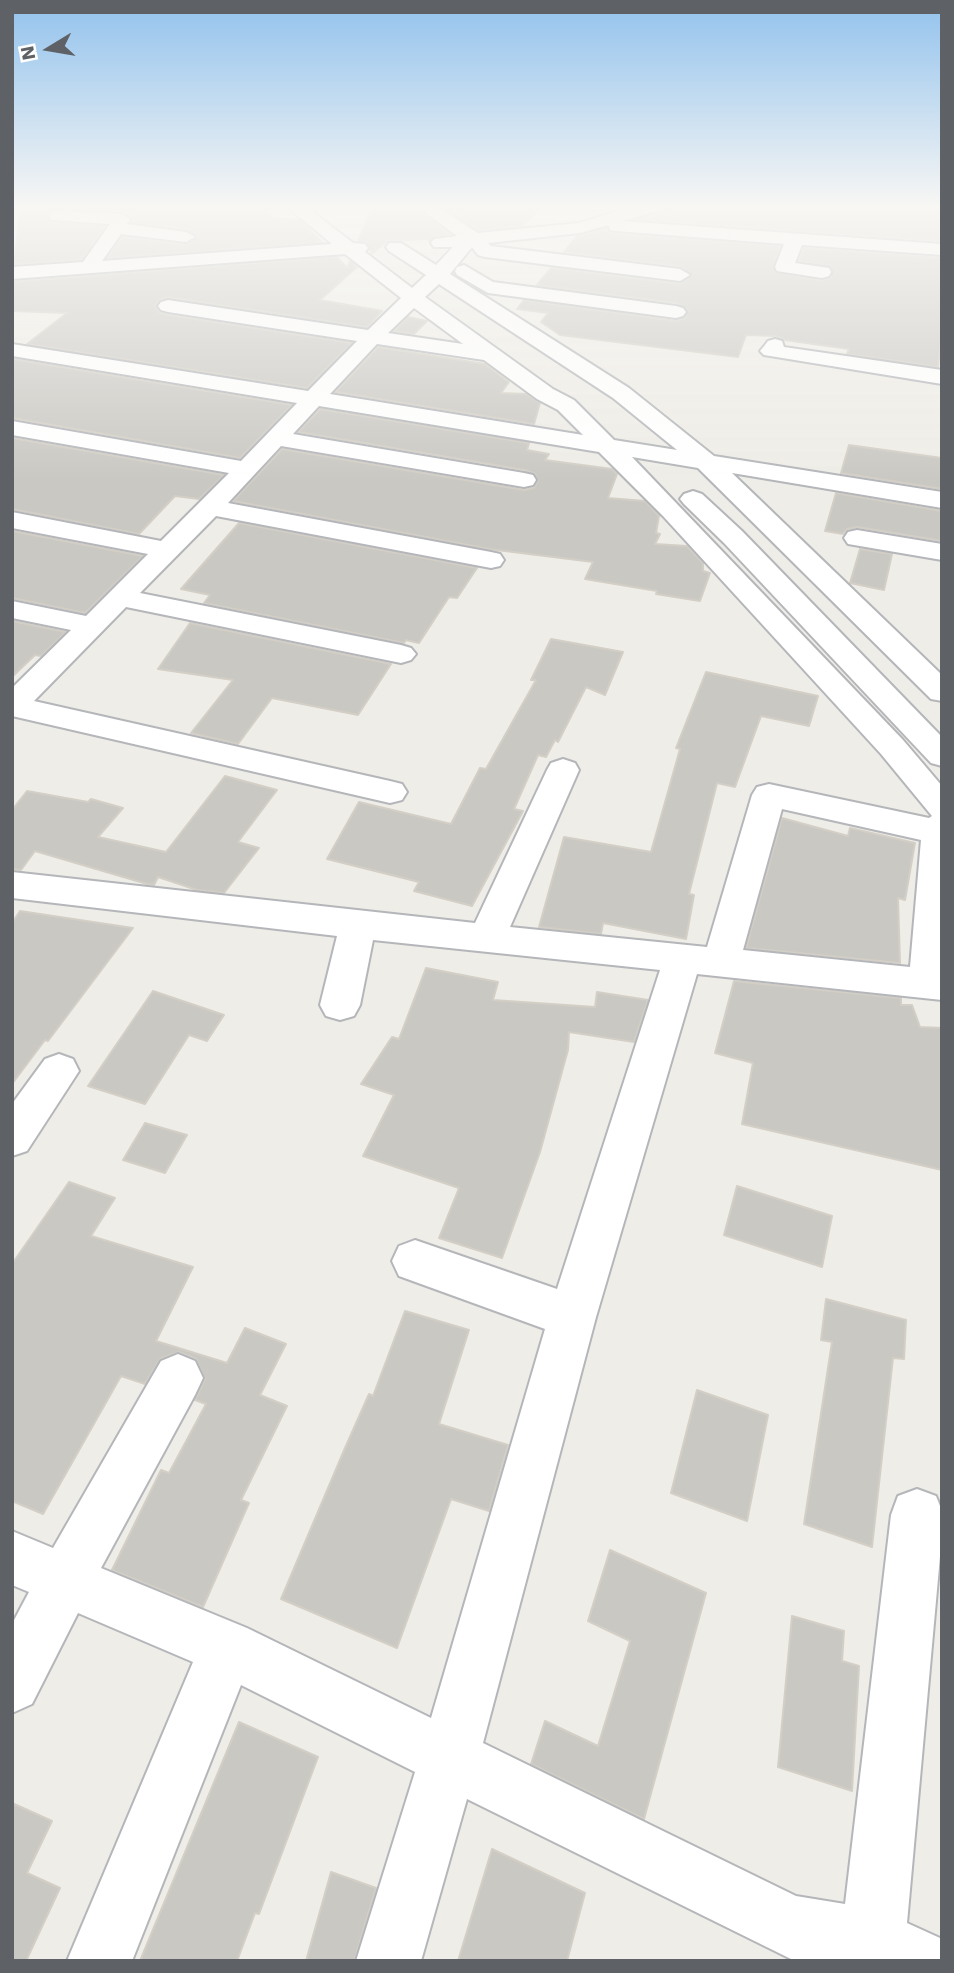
<!DOCTYPE html>
<html>
<head>
<meta charset="utf-8">
<style>
  body { margin:0 }
  #map { position:relative; width:954px; height:1973px; overflow:hidden; background:#efede7; font-family:"Work Sans",sans-serif }
  canvas { display:block }
  .frame { position:absolute; inset:0; border:14px solid #5e6165; pointer-events:none }
  .north { position:absolute; left:14px; top:14px; width:70px; height:70px; -webkit-text-stroke:5px #fff; paint-order:stroke; rotate:259deg; font-size:19px; font-weight:700; line-height:28px; text-align:center; color:#5e6165 }
  .north::after { content:''; display:block; margin:auto; width:24px; height:32px; background:#5e6165; clip-path:polygon(50% 0,100% 100%,50% 72%,0 100%) }
</style>
</head>
<body>
<div id="map">
<canvas width="954" height="1973"></canvas>
<div class="frame"></div>
<div class="north">N</div>
</div>
<script>
const context = document.querySelector('canvas').getContext('2d');
context.lineJoin = 'round';
function paint(path, color) { context.fillStyle = color; context.fill(path, 'evenodd'); }
const shape = rows => new Path2D(rows.map(r => 'M' + r).join(''));
function trace(path, color, width, dash) { context.strokeStyle = color; context.lineWidth = width; context.lineCap = dash ? 'butt' : 'round'; context.setLineDash(dash || []); context.stroke(path); }
const building = shape([
  [21,205,273,205,265,213,272,214,268,217,299,220,322,242,107,258,122,237,186,245,197,236,186,229,131,222,131,217,121,211,58,208,47,214,52,223,105,226,82,259,14,264,21,205],
  [373,205,412,205,450,234,434,236,429,241,428,239,387,241,372,254,367,242,358,241,373,205],
  [440,205,543,205,522,226,479,230,440,205],
  [668,205,821,208,820,205,942,205,942,241,637,219,665,212,668,205],
  [606,228,610,233,616,234,780,246,773,266,775,272,822,281,831,277,831,267,799,261,804,248,942,258,942,332,938,367,847,354,849,349,785,340,776,336,746,335,738,357,560,335,541,322,548,313,517,309,524,300,676,321,685,318,688,310,677,303,537,285,551,268,680,284,692,276,680,266,564,252,577,236,606,228],
  [337,257,347,268,350,261,357,267,320,300,382,311,367,327,168,297,160,299,155,306,159,312,168,315,352,343,307,388,27,344,67,313,12,311,12,282,337,257],
  [408,317,427,321,414,334,394,331,408,317],
  [378,347,485,364,509,382,501,393,526,394,540,403,534,424,335,392,378,347],
  [12,359,292,405,240,458,12,418,12,359],
  [320,409,529,443,527,450,549,454,545,460,612,469,617,474,608,498,645,501,659,516,656,533,660,534,655,544,687,546,703,563,703,571,710,573,700,601,656,594,657,591,585,579,593,562,489,549,233,501,282,449,524,490,534,488,538,481,535,474,525,470,298,432,320,409],
  [12,438,224,475,199,499,175,496,139,534,12,509,12,438],
  [849,445,942,458,942,489,841,473,849,445],
  [836,493,942,511,942,541,857,527,847,529,843,534,825,531,836,493],
  [239,523,477,568,457,598,449,597,419,643,406,640,404,643,204,603,210,595,181,589,239,523],
  [12,531,143,556,85,613,12,598,12,531],
  [860,549,892,554,884,590,850,583,860,549],
  [12,621,66,632,41,656,35,655,12,677,12,621],
  [190,623,391,664,358,715,272,698,238,744,191,733,233,680,158,669,190,623],
  [551,639,623,652,605,695,586,687,558,742,555,740,546,757,538,755,514,809,523,811,472,906,414,891,419,882,327,859,359,802,451,824,480,768,486,769,536,680,531,680,551,639],
  [706,672,818,696,809,726,761,716,735,787,717,783,689,894,694,895,686,939,603,923,601,934,539,927,564,837,651,852,680,749,676,748,706,672],
  [225,776,277,790,238,842,259,848,224,893,197,890,158,877,154,885,147,884,35,851,21,870,12,869,12,810,27,791,88,802,91,799,123,808,98,837,166,852,225,776],
  [782,818,848,836,850,828,915,843,905,900,898,898,900,963,746,948,782,818],
  [20,911,133,928,48,1041,45,1040,12,1084,12,923,20,911],
  [426,968,498,982,493,1000,595,1007,597,992,648,1000,634,1042,569,1032,568,1050,540,1152,502,1258,439,1238,459,1188,363,1156,394,1095,361,1084,392,1037,399,1039,426,968],
  [734,981,901,998,901,1005,912,1005,920,1027,942,1028,942,1170,742,1124,753,1063,715,1053,734,981],
  [153,991,224,1015,207,1041,189,1035,145,1104,88,1086,153,991],
  [145,1123,187,1135,165,1173,123,1160,145,1123],
  [69,1182,115,1198,91,1236,193,1267,156,1341,227,1363,245,1328,286,1344,260,1395,287,1406,241,1500,249,1503,203,1607,112,1570,161,1470,169,1473,206,1404,195,1400,205,1379,196,1359,179,1352,160,1359,145,1384,121,1376,43,1514,12,1501,12,1264,69,1182],
  [737,1186,832,1216,822,1267,724,1235,737,1186],
  [826,1299,906,1320,904,1359,893,1358,872,1547,804,1524,832,1342,821,1340,826,1299],
  [405,1311,469,1330,439,1424,508,1445,489,1511,451,1499,397,1648,281,1599,345,1448,369,1394,373,1396,405,1311],
  [697,1390,768,1415,747,1521,671,1493,697,1390],
  [610,1550,706,1593,644,1819,531,1764,545,1721,598,1746,630,1641,588,1621,610,1550],
  [792,1616,844,1631,842,1661,859,1666,852,1791,778,1767,792,1616],
  [239,1722,318,1757,259,1914,255,1913,237,1961,140,1961,239,1722],
  [12,1803,52,1821,27,1873,60,1888,26,1961,12,1961,12,1803],
  [492,1849,585,1893,567,1961,458,1961,492,1849],
  [331,1872,376,1888,354,1961,306,1961,331,1872]
]);
paint(building, '#cac8c3');
trace(building, '#d3cfc6', 2);
const minor = shape([
  [285,205,304,205,353,243,365,244,368,248,365,252,412,288,426,275,389,251,386,247,389,243,401,243,436,265,453,247,434,247,431,243,434,239,457,236,415,205,435,205,478,233,579,223,639,205,666,205,664,209,622,221,942,244,942,255,802,245,795,263,829,268,831,272,829,276,822,278,777,271,775,267,784,244,616,231,610,230,608,225,580,233,488,243,491,246,680,269,690,275,680,281,485,257,478,255,472,247,450,274,629,388,714,456,942,492,942,508,732,473,942,675,942,701,931,699,698,468,632,457,903,740,942,786,942,1000,697,974,596,1317,483,1743,796,1896,845,1904,891,1515,898,1496,917,1489,936,1496,942,1511,942,1534,907,1923,940,1938,942,1961,791,1959,467,1799,421,1961,356,1961,415,1772,241,1685,132,1961,67,1961,193,1662,78,1613,32,1704,12,1713,12,1624,29,1592,12,1585,12,1531,53,1548,161,1361,178,1354,195,1361,203,1378,195,1395,101,1568,247,1628,431,1718,545,1329,399,1276,392,1261,399,1246,415,1240,557,1289,660,970,373,940,360,1005,354,1016,340,1020,326,1016,320,1005,337,936,12,898,12,872,475,923,547,770,551,763,563,759,575,763,579,770,510,927,707,947,752,795,757,787,769,784,929,818,932,816,881,754,663,516,599,452,319,406,293,434,524,473,533,475,536,480,533,485,524,487,281,446,228,503,491,552,500,554,504,560,500,566,491,568,216,516,140,593,401,645,411,648,416,654,411,660,401,663,126,607,34,701,390,781,402,784,407,792,402,800,390,803,12,716,12,688,71,630,12,618,12,601,86,616,148,554,12,528,12,512,161,541,229,473,12,435,12,421,241,461,297,403,12,356,12,344,308,391,357,341,168,312,161,310,158,306,161,302,168,300,368,330,401,298,345,254,12,279,12,267,83,262,110,224,52,220,49,216,52,212,58,211,121,214,130,219,127,224,186,232,195,237,186,242,121,234,102,261,332,244,285,205],
  [439,284,613,398,677,450,614,440,574,400,553,389,425,297,439,284],
  [414,308,463,344,388,333,414,308],
  [377,344,484,360,537,399,558,410,583,435,330,394,377,344],
  [782,809,921,840,910,967,743,950,782,809],
  [464,265,493,282,676,306,683,308,686,312,683,316,676,318,488,293,457,275,455,271,457,267,464,265],
  [775,339,782,341,784,347,942,370,942,384,764,355,760,351,765,345,768,341,775,339],
  [693,491,702,494,742,531,942,737,942,766,931,763,724,543,684,504,680,499,684,494,693,491],
  [857,530,942,544,942,560,848,544,844,538,848,532,857,530],
  [59,1054,73,1059,79,1071,27,1151,12,1156,12,1104,45,1059,59,1054]
]);
trace(minor, '#b4b6ba', 4);
paint(minor, '#fff');
const sky = context.createLinearGradient(0, 0, 0, 481);
sky.addColorStop(0, '#92c2ed');
sky.addColorStop(0.43, '#f8f7f4');
sky.addColorStop(1, '#f8f7f400');
context.fillStyle = sky;
context.fillRect(0, 0, 954, 481);
</script>
</body>
</html>
